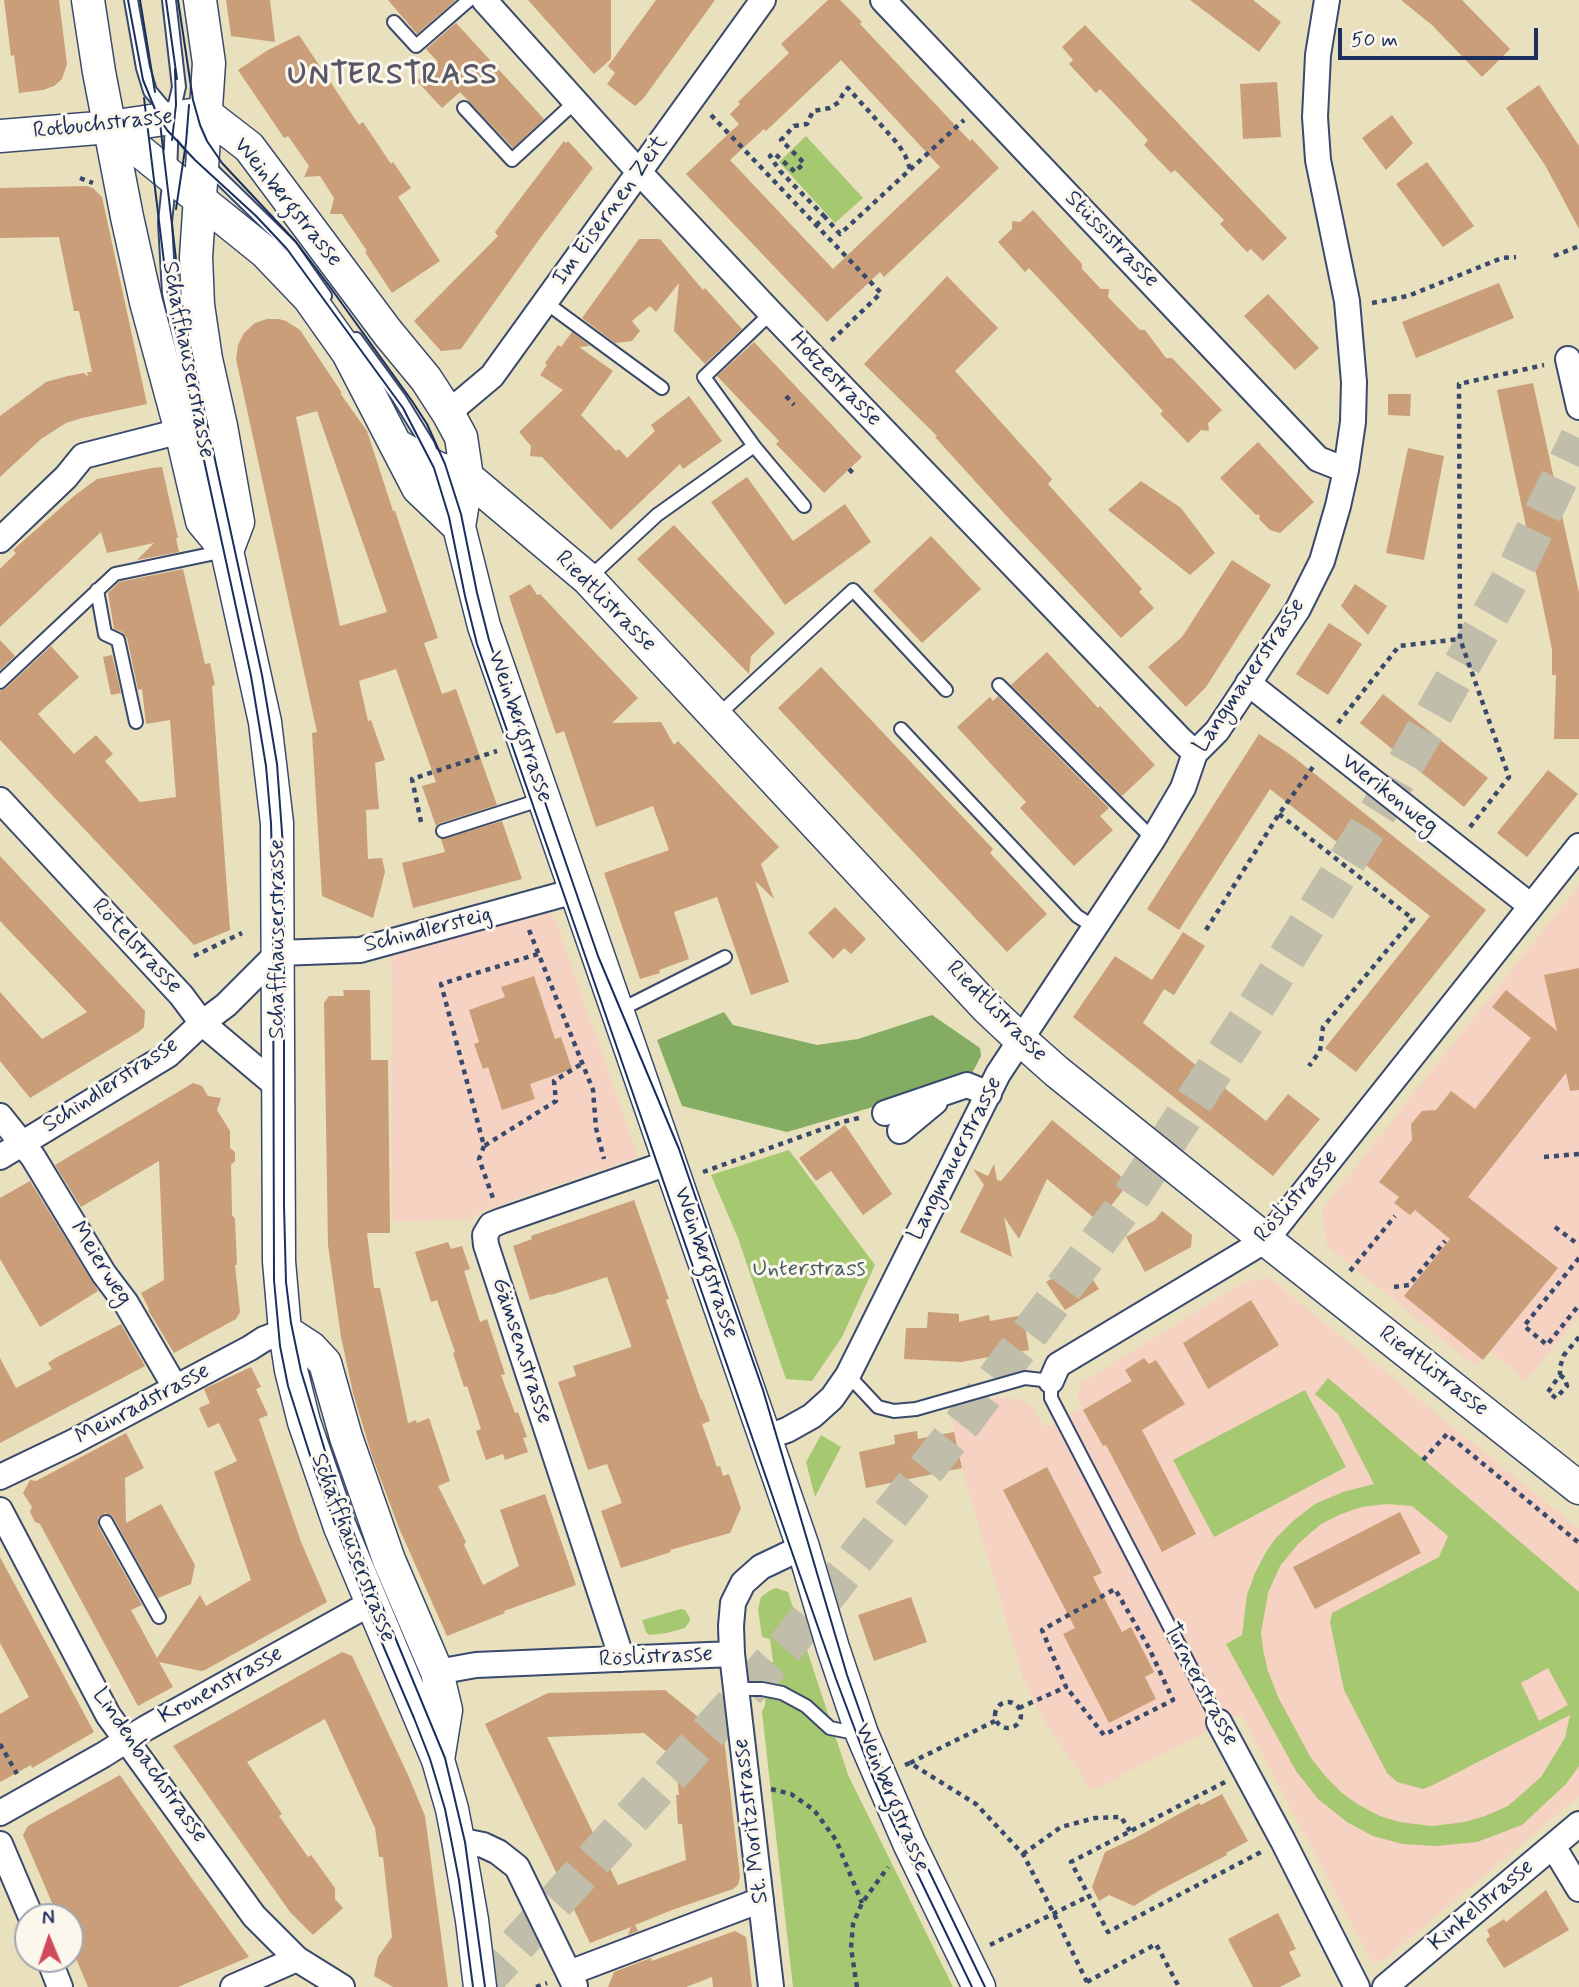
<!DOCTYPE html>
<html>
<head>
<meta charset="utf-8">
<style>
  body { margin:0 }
  #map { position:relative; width:1579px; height:1987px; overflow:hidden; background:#e9e0bd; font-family:Mynerve,sans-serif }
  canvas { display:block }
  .north { position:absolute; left:14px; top:1903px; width:70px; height:70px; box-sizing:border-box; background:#fbf7ec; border:2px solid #a1a7b3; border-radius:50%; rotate:358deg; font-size:19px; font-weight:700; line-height:28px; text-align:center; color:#1b2f5e }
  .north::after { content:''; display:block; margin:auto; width:24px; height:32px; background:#d1495b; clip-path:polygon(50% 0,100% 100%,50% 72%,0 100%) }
  .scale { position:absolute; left:1338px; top:28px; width:200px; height:32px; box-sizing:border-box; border:4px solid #1b2f5e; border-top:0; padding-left:9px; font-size:21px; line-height:24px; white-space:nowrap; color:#1b2f5e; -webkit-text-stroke:5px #fbf7ec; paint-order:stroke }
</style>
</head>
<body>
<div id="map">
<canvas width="1579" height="1987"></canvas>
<div class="north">N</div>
<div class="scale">50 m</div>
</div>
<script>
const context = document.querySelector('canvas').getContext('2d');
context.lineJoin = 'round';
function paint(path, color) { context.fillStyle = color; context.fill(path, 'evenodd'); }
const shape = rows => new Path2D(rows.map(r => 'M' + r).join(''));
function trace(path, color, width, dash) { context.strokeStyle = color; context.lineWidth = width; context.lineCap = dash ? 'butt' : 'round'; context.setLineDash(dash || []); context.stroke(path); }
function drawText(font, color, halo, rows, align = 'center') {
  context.font = font + ' Mynerve,sans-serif'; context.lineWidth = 6; context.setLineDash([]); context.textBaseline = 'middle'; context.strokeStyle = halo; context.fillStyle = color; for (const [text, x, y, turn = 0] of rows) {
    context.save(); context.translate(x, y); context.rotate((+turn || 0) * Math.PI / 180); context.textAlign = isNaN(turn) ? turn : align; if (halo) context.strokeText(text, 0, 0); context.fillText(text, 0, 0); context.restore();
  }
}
paint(shape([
  [1579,885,1579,1316,1526,1381,1489,1351,1476,1367,1327,1246,1322,1209],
  [543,913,551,914,556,921,638,1157,482,1211,470,1219,392,1222,391,952],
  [1268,1277,1579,1529,1579,1796,1385,1959,1377,1962,1372,1962,1241,1714,1092,1791,1045,1722,1023,1679,963,1471,950,1410,997,1398,1009,1398,1021,1400,1034,1410,1045,1427,1081,1408,1077,1396,1081,1383,1243,1283]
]), '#f5d2c2');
paint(shape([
  [806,136,863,198,835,223,779,162],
  [789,1150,875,1265,842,1337,812,1381,786,1379,738,1238,711,1175],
  [1328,1378,1579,1592,1579,1766,1566,1784,1522,1825,1477,1842,1436,1846,1402,1844,1373,1836,1347,1822,1318,1799,1296,1771,1226,1644,1242,1635,1247,1595,1255,1573,1266,1552,1275,1539,1293,1521,1315,1504,1343,1492,1374,1484,1338,1414,1315,1394],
  [1387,1504,1412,1506,1448,1536,1439,1557,1332,1613,1330,1622,1344,1690,1387,1773,1397,1782,1423,1789,1433,1785,1570,1715,1565,1738,1541,1777,1508,1806,1485,1816,1465,1822,1432,1826,1399,1822,1380,1816,1359,1805,1343,1794,1326,1777,1311,1758,1279,1699,1268,1671,1263,1649,1261,1633,1268,1593,1280,1566,1299,1543,1321,1524,1341,1514,1362,1507],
  [1548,1668,1568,1705,1539,1721,1521,1683],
  [1305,1390,1346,1467,1214,1537,1173,1460],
  [821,1435,841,1447,815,1497,806,1462],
  [776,1588,788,1592,848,1775,953,1987,793,1987,762,1712,765,1705,765,1663,773,1662,770,1639,762,1637,758,1609,761,1597,769,1591],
  [681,1609,685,1610,689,1616,690,1621,685,1628,667,1633,649,1635,646,1632,642,1620]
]), '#a5c871');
paint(shape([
  [724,1012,733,1025,817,1045,858,1039,932,1015,980,1048,981,1056,969,1079,787,1132,682,1106,657,1040]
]), '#84ac63');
paint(shape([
  [4,0,59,0,67,64,62,79,54,86,43,90,19,93,14,55,11,56],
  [226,0,270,0,275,42,231,36],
  [388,0,456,0,417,34],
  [528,0,611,0,611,59,594,74],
  [656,0,715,0,643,99,635,106,607,84,615,73,608,66],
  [828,0,840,0,862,22,860,24,970,141,972,139,999,168,884,277,880,272,827,322,686,174,739,124,730,114,740,104,738,102,789,53,781,44],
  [841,60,940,167,833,269,730,160,764,129,766,131],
  [1190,0,1253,0,1281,22,1259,52],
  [1401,0,1462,0,1510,49,1482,77,1432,25],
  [456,23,544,119,513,148,460,92,442,108,417,81,438,62,426,49],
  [1085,25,1287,238,1263,261,1251,249,1247,252,1220,224,1224,220,1175,170,1171,173,1144,145,1148,140,1123,113,1100,89,1096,93,1069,64,1073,60,1062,47],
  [299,35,359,125,363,122,391,164,393,162,411,188,398,197,440,261,392,293,365,252,367,251,342,214,330,214,334,198,320,176,304,177,309,166,288,136,284,138,238,70,268,50],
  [1277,82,1281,137,1243,139,1240,84],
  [1539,85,1579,146,1579,229,1545,165,1506,108],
  [1392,115,1413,143,1386,170,1362,138],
  [564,141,566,143,568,141,593,168,538,241,461,349,441,351,414,321,498,236,495,232],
  [1427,162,1474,226,1443,247,1396,184],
  [86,186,93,188,102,197,147,404,82,418,66,423,41,439,0,477,0,416,46,382,68,376,84,373,88,377,87,372,92,372,79,311,74,311,59,237,0,238,0,188],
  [1033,210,1082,264,1082,269,1101,289,1109,289,1108,297,1140,330,1145,330,1166,358,1172,358,1222,410,1208,423,1209,431,1201,430,1188,443,1160,414,1163,411,1103,347,1029,268,1025,272,998,242,1012,229,1012,221,1020,222],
  [639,239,660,239,703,290,705,288,742,329,705,364,674,331,679,283,656,312,650,306,632,321,640,331,632,341,615,343,582,318],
  [947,276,998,328,955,371,1052,479,1048,484,1142,589,1139,592,1154,608,1121,638,1012,522,935,437,937,436,864,364],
  [1499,283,1514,318,1416,358,1402,322],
  [1268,294,1319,348,1295,370,1244,316],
  [267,319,279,319,286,321,300,330,342,393,340,393,367,431,393,511,395,511,438,638,424,643,442,694,456,689,497,805,440,823,436,826,422,786,436,782,396,669,359,681,368,721,371,720,385,760,375,763,379,809,366,810,368,859,382,858,385,872,373,918,322,896,312,733,317,732,236,359,238,345,244,333,255,323],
  [317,411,387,612,340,626,296,417],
  [572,332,590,346,579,347,613,371,581,415,616,451,619,449,627,458,655,431,651,425,689,396,722,441,683,469,680,464,611,530,542,457,530,456,531,446,519,432,563,390,540,375,547,365,545,363,558,345,561,347],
  [754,342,862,457,824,493,776,444,779,441,717,376],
  [1533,383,1579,593,1579,739,1554,739,1556,675,1552,675,1552,650,1547,625,1497,390],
  [1388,394,1411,394,1410,416,1388,415],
  [1258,442,1314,502,1280,533,1270,530,1259,519,1260,516,1258,514,1256,515,1220,478],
  [1408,448,1444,456,1424,560,1386,553],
  [162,467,178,538,176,538,179,552,137,560,154,543,107,553,101,532,0,627,0,569,16,553,13,550,74,496,97,479,152,468],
  [747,477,793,541,845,504,871,542,785,605,711,502],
  [1141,481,1181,508,1215,553,1190,575,1108,510],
  [674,525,775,633,751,656,749,674,637,559],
  [931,536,981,589,922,643,873,591],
  [1232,560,1271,585,1206,687,1186,707,1148,667,1182,637],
  [183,569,205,664,210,663,215,685,212,686,230,930,194,945,0,740,0,691,6,688,51,646,79,677,38,714,74,754,96,735,113,754,105,761,140,802,176,797,170,720,146,724,142,689,138,690,127,638,122,632,114,629,108,593,119,582],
  [530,584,537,595,540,594,638,698,612,723,661,722,674,745,678,741,697,761,779,847,761,864,774,899,755,881,789,982,751,995,717,897,674,912,689,959,659,970,660,973,640,979,604,873,669,850,653,806,596,827,564,731,556,734,509,596],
  [1355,584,1387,606,1368,635,1341,606],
  [1329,623,1362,644,1328,695,1296,674],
  [0,640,15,656,0,670],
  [1047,652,1098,708,1100,706,1155,765,1122,796,1011,685],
  [112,655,121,693,111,695,103,657],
  [821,667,993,849,990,853,1047,914,1007,952,778,708],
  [1383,694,1488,778,1464,807,1360,723],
  [998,696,1109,808,1100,816,1113,830,1074,866,1020,808,1026,802,957,727,990,697,993,701],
  [1259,734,1291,755,1486,910,1356,1072,1325,1048,1430,916,1270,789,1179,930,1147,909],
  [1548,770,1578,794,1527,857,1497,833],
  [502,821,522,879,413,908,402,863,445,852,441,839],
  [0,856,145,1011,144,1027,140,1031,30,1098,0,1061,0,992,42,1039,87,1012,0,921],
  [835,907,866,939,851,954,844,948,833,959,808,933],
  [1183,932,1205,946,1174,995,1164,989,1143,1023,1266,1121,1288,1094,1320,1119,1273,1176,1073,1017,1115,956,1152,980],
  [1579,968,1579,1090,1570,1091,1566,1073,1468,1197,1558,1268,1483,1360,1404,1296,1450,1239,1415,1210,1410,1215,1394,1203,1399,1197,1379,1182,1412,1140,1411,1124,1422,1111,1436,1110,1451,1091,1475,1109,1531,1038,1492,1007,1506,990,1557,1031,1544,975],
  [534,976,555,1039,561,1037,572,1069,530,1084,535,1099,502,1110,488,1067,483,1069,474,1044,479,1042,469,1010,505,997,501,987],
  [343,990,370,990,371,1060,388,1060,390,1233,367,1233,374,1288,380,1288,408,1423,416,1420,417,1423,429,1418,450,1481,438,1486,466,1542,464,1545,483,1585,519,1566,500,1510,545,1494,576,1585,504,1611,505,1613,447,1636,399,1528,372,1456,353,1393,341,1337,328,1245,324,1003,329,996,344,996],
  [193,1083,202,1086,208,1096,221,1098,217,1110,230,1131,230,1148,235,1152,235,1161,231,1165,232,1215,235,1219,237,1265,235,1265,240,1312,236,1319,174,1353,148,1310,149,1309,141,1293,164,1280,159,1161,81,1207,55,1165],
  [1052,1120,1129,1183,1102,1217,1093,1217,1047,1179,1019,1239,1004,1217,1012,1257,960,1232,984,1185,973,1169,988,1176,994,1164,997,1180,1001,1181],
  [845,1125,892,1194,863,1215,831,1171,816,1181,799,1158],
  [30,1181,98,1291,40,1327,0,1259,0,1198],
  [634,1200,669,1299,666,1300,701,1400,702,1399,710,1421,702,1424,717,1467,720,1466,723,1476,729,1474,741,1508,730,1533,670,1550,671,1552,621,1568,601,1511,622,1503,607,1464,588,1470,558,1382,576,1376,573,1366,631,1347,631,1345,607,1277,551,1295,550,1294,530,1300,513,1246,532,1239,531,1236],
  [1162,1211,1192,1235,1191,1247,1145,1272,1126,1237,1155,1220],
  [448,1242,451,1249,462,1246,470,1269,464,1271,480,1322,487,1319,505,1374,501,1375,515,1413,518,1412,527,1437,523,1438,528,1452,505,1460,503,1454,486,1460,476,1431,481,1429,467,1386,464,1387,453,1353,455,1352,437,1300,431,1302,415,1252],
  [1081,1262,1099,1289,1065,1310,1046,1282],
  [1251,1300,1279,1345,1208,1389,1183,1343],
  [928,1312,959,1314,959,1322,989,1315,990,1321,1023,1315,1029,1350,961,1362,904,1359,906,1328,927,1328],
  [121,1324,145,1366,0,1443,0,1358,16,1388,52,1369,48,1363,57,1357],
  [1144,1358,1149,1364,1156,1360,1185,1404,1142,1430,1196,1534,1162,1552,1106,1445,1103,1446,1083,1410,1132,1381,1125,1370],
  [251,1367,261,1387,256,1389,268,1415,259,1419,301,1542,327,1602,205,1670,201,1671,159,1662,173,1687,138,1706,40,1524,35,1522,30,1512,32,1507,23,1493,30,1480,36,1481,126,1433,144,1468,125,1478,126,1523,161,1504,195,1565,191,1584,158,1598,113,1517,105,1513,98,1518,98,1526,142,1605,131,1610,157,1658,200,1595,206,1606,251,1580,214,1472,237,1461,219,1423,208,1428,199,1408,210,1403,204,1389],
  [917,1431,918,1439,954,1432,962,1468,866,1488,859,1452,895,1444,894,1435],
  [1047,1467,1102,1573,1093,1577,1122,1632,1131,1627,1154,1672,1145,1677,1156,1699,1109,1723,1063,1634,1075,1628,1003,1490],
  [1400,1512,1421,1553,1315,1609,1293,1567],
  [0,1557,94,1732,32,1768,31,1765,0,1782,0,1714,29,1697,0,1643],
  [911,1597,927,1642,874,1661,858,1615],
  [342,1652,352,1656,408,1775,425,1816,448,1987,393,1987,374,1976,378,1957,392,1937,383,1857,379,1857,375,1828,325,1719,247,1762,282,1814,279,1816,308,1857,311,1855,335,1888,335,1899,343,1908,313,1935,290,1912,173,1746],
  [665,1690,724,1738,740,1877,738,1885,733,1889,672,1910,635,1925,638,1931,628,1935,631,1927,590,1943,485,1724,548,1693],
  [644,1733,675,1759,679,1795,676,1795,678,1824,682,1824,686,1860,618,1885,547,1737],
  [120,1775,193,1880,249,1957,178,1987,88,1987,70,1944,70,1917,58,1917,23,1835,28,1826],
  [1222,1794,1248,1841,1226,1853,1227,1855,1160,1890,1134,1906,1109,1895,1099,1901,1092,1887,1105,1852,1135,1838,1199,1803,1201,1805],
  [1546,1890,1569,1930,1504,1968,1486,1940,1490,1936,1487,1930,1504,1919,1506,1922],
  [1278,1913,1296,1949,1289,1952,1301,1976,1280,1987,1253,1987,1228,1939],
  [735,1931,746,1937,752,1987,713,1987,712,1977,686,1987,608,1987,614,1972,651,1958,652,1961]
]), '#c99e79');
trace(shape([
  [479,1987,787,1645,962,1424,1129,1200,1255,1008,1387,797,1516,569,1579,438]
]), '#c0bdaa', 38, [38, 19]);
const service = shape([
  [131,0,143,68,150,91,172,117,183,136,202,160,290,246,325,296],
  [169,0,179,87,172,117,170,175,165,222,169,293,222,531],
  [394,22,416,46,469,0],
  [464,108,512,160,575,102],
  [545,302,662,388],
  [771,313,704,377,754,446,804,506],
  [356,339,399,398,428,445,452,508],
  [588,579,657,515,754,446],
  [97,590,105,634,118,640,136,722],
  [0,682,115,574,225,551],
  [999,685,1153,839],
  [716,717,853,590,946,690],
  [901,729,1077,916,1094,927],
  [443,831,543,799],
  [618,1011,725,957],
  [848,1375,878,1407,894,1411,916,1409,1025,1378,1051,1381,1051,1398,1219,1722],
  [106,1522,159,1617],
  [736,1689,762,1689,782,1693,806,1706,830,1728,860,1734]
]);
const minor = shape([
  [484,0,639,172,771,313,1180,739,1195,753],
  [883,0,1318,459,1346,470],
  [1568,359,1579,407],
  [448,413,492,376,763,0],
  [0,540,66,477,83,456,181,431],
  [1248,683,1531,906],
  [0,800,181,995,202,1023,278,1087],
  [885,1113,967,1085,989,1094],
  [0,1116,33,1157,104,1274,126,1303,175,1387],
  [900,1131,935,1102],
  [0,1157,168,1055,202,1023,226,1005,278,953,360,950,575,891],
  [1051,1381,1058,1365,1266,1240,1579,846],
  [764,1438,787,1430,812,1416,832,1398,848,1375,998,1074,1153,839,1183,788,1195,753,1217,731,1298,609,1322,561,1338,506,1346,470,1353,422,1354,382,1347,301,1318,160,1315,117,1318,55,1327,0],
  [0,1477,73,1442,250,1348,264,1339,285,1331],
  [0,1510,108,1715,254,1916,297,1959,342,1987],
  [622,1659,486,1245,485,1235,491,1225,501,1221,671,1162],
  [437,1672,476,1665,732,1654],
  [1219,1722,1283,1841,1357,1987],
  [0,1813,103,1755,146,1728,371,1603],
  [458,1840,483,1845,498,1852,517,1867,575,1986],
  [0,1844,31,1917],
  [1553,1846,1579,1889],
  [49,1959,60,1987],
  [569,1973,761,1900],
  [233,1987,297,1959],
  [771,1987,732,1654,731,1626,733,1603,743,1583,761,1567,803,1547],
  [1385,1987,1579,1824]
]);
const tertiary = shape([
  [88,0,99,72,127,217,146,302,181,431,202,521,227,551,265,722,277,823,279,1261,285,1331,291,1370,304,1422,340,1527,438,1760],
  [200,0,209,63,196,257,198,305,206,359,221,426,238,522,227,551],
  [205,113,249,147,388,333,426,379,448,413,461,437,467,477,459,527,484,626,803,1547,833,1648,862,1734,909,1843,979,1987],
  [110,127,265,252,309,298,348,353,418,488,459,527],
  [0,136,110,127,205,113],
  [396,445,437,468,467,477,588,579,987,1008,1020,1039,1056,1071,1266,1240,1579,1488],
  [285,1331,311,1348,325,1363,346,1437,389,1560,437,1672,446,1710,438,1760,452,1809,458,1840,472,1920,480,1987]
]);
trace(service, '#3a4a6c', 16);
trace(minor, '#3a4a6c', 28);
trace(tertiary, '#3a4a6c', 35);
trace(shape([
  [711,115,881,293,830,342],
  [80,178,93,183],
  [825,217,780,171,770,156,774,153,795,172,804,163,781,140,794,126,807,124,813,111,830,108,839,102,843,94,848,88,898,144,905,155,911,171],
  [816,225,825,217,840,234,964,120],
  [1554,256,1579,246],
  [1372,303,1408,296,1502,258,1516,257],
  [786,396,794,405],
  [849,469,856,476],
  [1338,723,1399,646,1460,639],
  [1279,814,1413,919,1323,1027,1320,1051,1309,1066],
  [421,822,412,779,497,751],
  [1470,827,1509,777,1460,639,1459,384,1544,365],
  [529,930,593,1090,596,1128,604,1159],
  [1206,930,1279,814,1315,764],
  [538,954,441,984,484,1146,556,1101,554,1081,583,1063],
  [194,956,242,933],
  [484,1146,479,1159,493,1198],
  [1544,1157,1579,1154],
  [703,1172,842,1122,863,1117],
  [1555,1227,1579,1245],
  [1579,1258,1524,1326,1547,1345,1579,1305],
  [1350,1271,1395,1216],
  [1394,1287,1409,1285,1445,1241],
  [1560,1375,1565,1379,1567,1386,1556,1398,1548,1392,1560,1375,1560,1367,1564,1355,1579,1337],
  [1423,1460,1447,1434,1579,1543],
  '995 1715a13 13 0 1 1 26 0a13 13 0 1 1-26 0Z',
  [1019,1708,1066,1687,1042,1630,1115,1589,1149,1648,1173,1700,1104,1735,1066,1687],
  [0,1744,17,1774],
  [910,1763,995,1721],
  [905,1765,910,1763,976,1804,1023,1854,1054,1914,1087,1982,1088,1987],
  [1225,1782,1071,1862,1108,1932,1261,1852],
  [771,1789,791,1794,814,1810,836,1840,862,1903],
  [1023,1854,1061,1827,1095,1818,1121,1817,1130,1831],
  [990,1945,1089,1896],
  [1087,1982,1156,1944,1179,1987],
  [536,1987,547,1983],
  [857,1987,851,1948,853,1924,862,1903,888,1867]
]), '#3a4a6c', 4.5, [5, 5]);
trace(service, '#fff', 12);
trace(minor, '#fff', 24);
trace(tertiary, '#fff', 32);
trace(shape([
  [128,0,143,80,157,114,167,130,195,160,256,216,287,249,403,408,434,468,449,517,465,596,477,644,836,1679,872,1775,891,1819,972,1987],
  [140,0,155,92],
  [166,0,177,79],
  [178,0,193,100,200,125,207,141,222,163,296,242,330,287,412,401,427,424,445,464,461,514,477,593,489,640,598,956,679,1149,700,1210,763,1390,847,1675,865,1726,903,1817,985,1987],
  [144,98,168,295,251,676,266,766,271,823,273,897,274,1280,280,1346,288,1386,316,1474,376,1629,414,1718,430,1759,445,1809,459,1880,473,1987],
  [160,123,180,293,188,336,262,675,277,764,284,860,284,1205,286,1282,291,1323,301,1371,335,1484,373,1584,445,1758,465,1842,485,1987],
  [172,140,176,105,175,69],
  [176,209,186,143,189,105]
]), '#1b2f5e', 2);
drawText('23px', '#1b2f5e', '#fbf7ec', [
  ["Rotbuchstrasse",103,125,-6],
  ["Weinbergstrasse",287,203,51],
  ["Im Eisernen Zeit",611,211,-54],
  ["Stüssistrasse",1111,240,46],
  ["Schaffhauserstrasse",187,360,79],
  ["Hotzestrasse",835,380,46],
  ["Riedtlistrasse",605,602,45],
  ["Langmauerstrasse",1250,676,-56],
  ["Weinbergstrasse",519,727,71],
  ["Werikonweg",1389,795,38],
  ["Schindlersteig",428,931,-14],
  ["Schaffhauserstrasse",278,939,-90],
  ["Rötelstrasse",136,947,47],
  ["Riedtlistrasse",996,1012,45],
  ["Schindlerstrasse",111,1086,-33],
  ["Langmauerstrasse",956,1159,-63],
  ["Röslistrasse",1297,1197,-49],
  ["Weinbergstrasse",705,1263,71],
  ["Meierweg",100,1264,57],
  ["Gämsenstrasse",521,1351,72],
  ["Riedtlistrasse",1433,1372,38],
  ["Meinradstrasse",143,1405,-28],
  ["Schaffhauserstrasse",352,1548,69],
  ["Röslistrasse",656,1658,-3],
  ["Turnerstrasse",1200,1685,62],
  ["Kronenstrasse",221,1686,-29],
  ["Lindenbachstrasse",149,1766,55],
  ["Weinbergstrasse",891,1798,67],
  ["St. Moritzstrasse",752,1821,-97],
  ["Kinkelstrasse",1482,1906,-40]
]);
drawText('23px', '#445d64', '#fbf7ec', [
  ["Unterstrass",809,1270]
]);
context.letterSpacing = '2px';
drawText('bold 30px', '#585667', '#fbf7ec', [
  ["UNTERSTRASS",393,77]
]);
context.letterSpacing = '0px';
</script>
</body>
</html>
